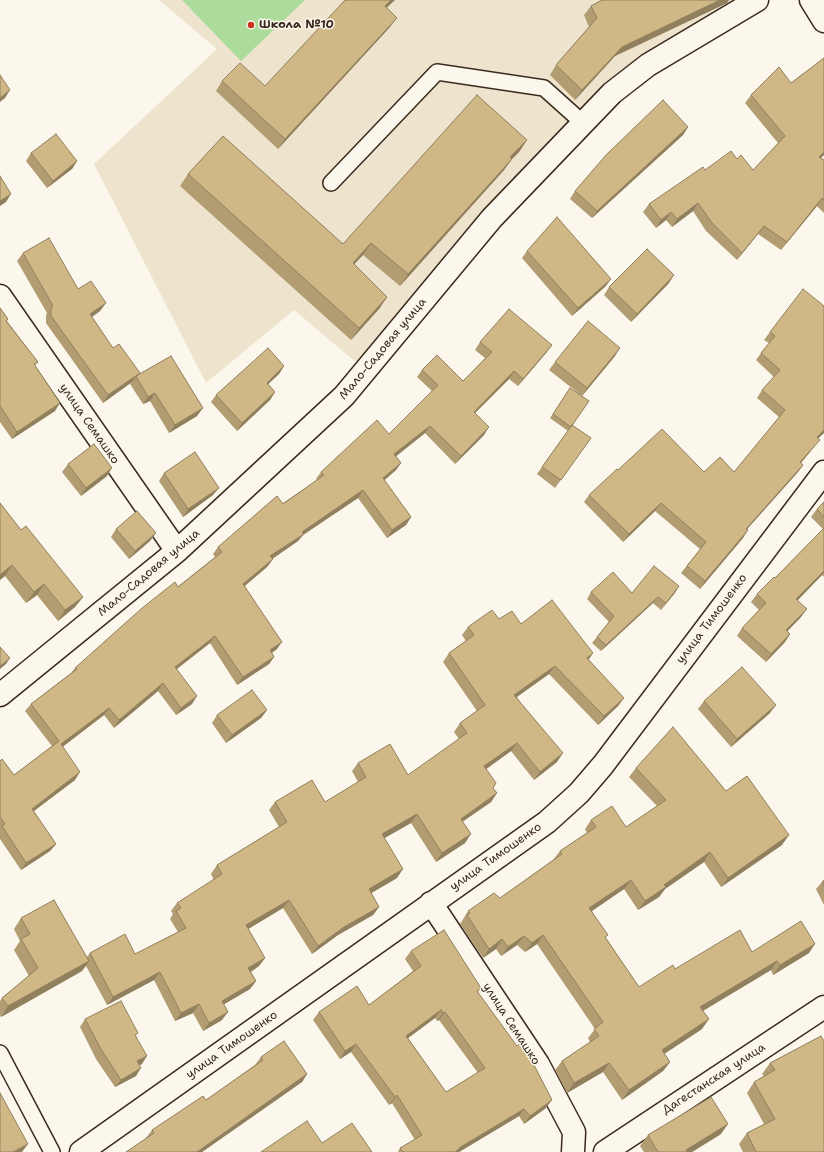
<!DOCTYPE html>
<html>
<head>
<meta charset="utf-8">
<style>
  body { margin:0 }
  canvas { display:block; background:#fbf7ec }
</style>
</head>
<body>
<canvas width="824" height="1152"></canvas>
<script>
const context = document.querySelector('canvas').getContext('2d');
context.lineJoin = 'round';
function paint(path, color) { context.fillStyle = color; context.fill(path, 'evenodd'); }
const shape = rows => new Path2D(rows.map(r => 'M' + r).join(''));
function trace(path, color, width, dash) { context.strokeStyle = color; context.lineWidth = width; context.lineCap = dash ? 'butt' : 'round'; context.setLineDash(dash || []); context.stroke(path); }
function drawText(font, color, halo, rows, align = 'center') {
  context.font = font + ' "Shantell Sans",sans-serif'; context.lineWidth = 3; context.setLineDash([]); context.textBaseline = 'middle'; context.strokeStyle = halo; context.fillStyle = color; for (const [text, x, y, turn = 0] of rows) {
    context.save(); context.translate(x, y); context.rotate((+turn || 0) * Math.PI / 180); context.textAlign = isNaN(turn) ? turn : align; if (halo) context.strokeText(text, 0, 0); context.fillText(text, 0, 0); context.restore();
  }
}
paint(shape([
  [159,0,738,0,623,68,537,154,357,363,294,310,206,383,94,164,217,49]
]), '#eee4cd');
paint(shape([
  [182,0,305,0,241,61]
]), '#abdc9c');
const lane = shape([
  [331,183,437,72,544,88,583,123],
  [0,1053,52,1152]
]);
const street = shape([
  [811,0,824,21],
  [0,296,177,551],
  [0,695,177,551,344,396,492,218,612,93,648,65,757,0],
  [431,903,538,1064,574,1132,573,1152],
  [81,1152,547,822,579,793,603,765,824,472],
  [605,1152,824,1007]
]);
trace(lane, '#3b2a1e', 18);
trace(street, '#3b2a1e', 25);
trace(lane, '#fbf7ec', 15);
trace(street, '#fbf7ec', 22);
paint(shape([
  [602,0,729,0,727,3,615,56,575,100,550,75,556,65,589,27,584,15,591,6],
  [386,8,390,27,278,149,216,91,222,81,265,86],
  [824,58,824,155,821,158,824,160,824,213,817,206,781,250,758,234,737,260,706,231,693,211,672,227,666,220,656,228,643,212,649,204,705,170,737,159,753,170,778,143,745,103,751,95,791,83],
  [688,127,683,135,592,218,570,199,575,191],
  [527,140,519,152,512,159,504,170,400,286,363,255,354,264,387,297,379,309,351,340,180,186,188,174,343,244],
  [31,153,77,161,72,169,47,188,26,161],
  [527,251,606,286,572,316,522,258],
  [23,253,78,289,106,303,100,311,92,317,113,348,138,375,197,416,169,433,150,401,143,404,130,384,132,382,103,403,46,323,46,315,47,313,17,261],
  [669,283,631,322,604,295,609,287],
  [824,306,824,433,818,438,814,447,801,463,803,465,798,472,747,529,743,538,700,589,681,573,700,549,655,511,623,542,584,502,589,495,618,470,704,472,734,472,779,417,757,398,762,390,774,377,756,360,761,353,769,343,764,340,770,332],
  [0,308,8,319,7,321,38,362,35,365,55,411,12,439,0,422],
  [480,342,552,345,546,353,518,386,509,379,475,413,484,435,455,464,425,433,396,456,401,463,396,470,384,480,411,517,406,525,387,538,358,498,303,535,298,541,272,559,273,559,267,567,245,586,277,649,272,653,274,657,269,664,237,685,210,643,177,669,192,704,176,715,158,691,114,728,104,715,63,746,75,780,34,811,56,844,50,851,21,870,0,839,0,761,14,775,52,746,25,711,31,704,71,673,75,668,215,557,213,554,218,547,317,480,316,479,321,472,389,434,432,391,417,377,422,370,463,381,485,358,475,350],
  [615,356,582,396,549,370,555,362],
  [284,366,279,374,268,384,275,392,270,400,237,431,211,402,216,395],
  [570,388,589,401,568,431,550,418],
  [572,425,591,438,555,488,537,474],
  [68,464,107,476,81,496,62,472],
  [164,473,213,495,183,517,159,481],
  [824,502,824,577,822,575,798,600,801,617,787,631,790,634,785,642,766,662,737,636,742,628,759,610,751,602,757,594,775,578,823,529,811,517,817,509],
  [0,503,21,530,83,597,75,607,58,621,37,595,26,603,5,576,0,580],
  [116,529,150,541,129,559,111,537],
  [679,586,661,610,653,603,601,651,592,643,609,622,587,599,591,592,632,593],
  [499,619,521,624,593,653,588,660,624,698,618,706,598,725,549,674,517,697,557,762,534,780,511,751,486,769,493,788,497,793,491,802,463,821,465,843,436,862,411,823,384,838,397,878,371,893,379,907,373,915,338,935,312,954,283,908,248,929,265,958,259,966,251,972,256,981,250,989,224,1004,222,1020,203,1031,193,1013,175,1021,154,980,107,1005,86,966,82,971,1,1017,0,1015,0,1001,2,998,29,976,14,950,20,941,14,929,21,918,87,957,90,953,135,954,178,932,170,919,173,914,171,911,177,903,214,880,211,874,217,865,279,827,269,810,275,802,325,802,358,782,352,771,358,763,408,775,459,739,454,732,460,723,477,711,443,662,449,653,466,641,462,635,468,627],
  [704,701,770,713,731,747,698,709],
  [267,710,261,718,226,743,212,723,217,715],
  [636,768,726,791,782,845,721,887,704,862,665,889,659,897,638,910,624,889,592,911,606,938,639,987,675,969,752,952,809,953,773,975,771,970,703,1011,702,1029,664,1054,670,1062,663,1071,622,1100,603,1072,567,1093,555,1070,562,1061,590,1042,588,1038,595,1029,537,944,525,952,517,945,501,956,496,949,483,958,460,924,462,921,468,911,500,898,553,860,560,851,587,833,585,829,591,820,626,827,657,806,629,777],
  [824,880,824,905,816,889,822,882],
  [411,951,481,988,478,992,546,1108,524,1124,519,1116,459,1152,398,1152,400,1148,415,1140,392,1103,389,1105,351,1052,340,1059,313,1020,319,1012,369,1005,413,971,405,959],
  [435,1018,437,1021,439,1020,478,1073,446,1092,408,1038],
  [85,1019,136,1036,142,1064,140,1065,136,1076,115,1087,96,1059,80,1027],
  [824,1041,824,1152,743,1152,739,1144,747,1133,764,1124,747,1093,754,1082,764,1076,762,1074,770,1063],
  [261,1057,307,1074,302,1082,202,1152,126,1152,147,1138,146,1138,152,1130,206,1100,255,1065],
  [721,1134,692,1152,644,1152,640,1146,648,1135]
]), '#b29d73');
paint(shape([
  [391,0,395,0,378,16,385,6],
  [720,0,729,0,727,3,615,56,575,100,582,90,622,47],
  [397,18,390,27,278,149,285,139],
  [10,90,5,98,0,102,0,98],
  [688,127,683,135,592,218,597,211],
  [527,140,519,152,503,168,510,157],
  [824,152,824,155,814,164,819,157],
  [512,159,504,170,400,286,408,274],
  [77,161,72,169,47,188,53,181],
  [11,194,6,202,0,206,0,201],
  [822,198,817,206,781,250,787,242],
  [698,203,693,211,672,227,677,219],
  [671,212,666,220,656,228,661,220],
  [764,226,758,234,737,260,742,253],
  [371,243,363,255,345,274,353,263],
  [674,275,669,283,631,322,637,314],
  [611,279,606,286,572,316,578,308],
  [387,297,379,309,351,340,359,328],
  [106,303,100,311,85,322,90,314],
  [552,345,546,353,518,386,523,379],
  [620,348,615,356,582,396,587,388],
  [284,366,279,374,261,391,267,383],
  [514,371,509,379,468,420,474,412],
  [140,373,136,377,136,376,132,382,103,403,108,395],
  [275,392,270,400,237,431,242,423],
  [155,393,150,401,143,404,148,397],
  [60,403,55,411,12,439,17,432],
  [203,408,197,416,169,433,175,425],
  [430,426,425,433,389,462,394,454],
  [489,427,484,435,455,464,461,456],
  [824,430,824,433,812,444,817,437],
  [820,440,814,447,795,470,800,462],
  [401,463,396,470,378,486,383,478],
  [803,465,798,472,741,536,746,529],
  [112,468,107,476,81,496,86,488],
  [219,488,213,495,183,517,188,509],
  [363,490,358,498,303,535,298,541,265,564,270,556,302,532],
  [661,503,655,511,623,542,629,534],
  [411,517,406,525,387,538,392,530],
  [748,530,743,538,700,589,705,581],
  [156,533,150,541,129,559,135,551],
  [273,559,267,567,238,591,243,584],
  [12,565,5,576,0,580,0,575],
  [824,571,824,572,822,575,791,607,796,599],
  [44,584,37,595,26,603,34,592],
  [679,586,675,593,661,610,666,603],
  [83,597,75,607,58,621,65,610],
  [658,597,653,603,601,651,606,645],
  [807,609,801,617,781,638,786,630],
  [790,634,785,642,766,662,771,654],
  [215,636,210,643,170,674,175,667],
  [282,642,277,649,265,657,270,650],
  [593,653,587,662,587,658],
  [274,657,269,664,237,685,243,677],
  [10,658,6,664,0,669,0,666],
  [555,666,549,674,508,703,514,695],
  [163,683,158,691,114,728,119,720],
  [197,696,192,704,176,715,181,708],
  [624,698,618,706,598,725,604,716],
  [776,705,770,713,731,747,737,739],
  [109,708,104,715,56,752,61,744],
  [267,710,261,718,226,743,232,735],
  [517,743,511,751,478,775,484,766],
  [563,753,557,762,534,780,540,772],
  [80,772,75,780,27,816,32,809],
  [497,793,491,802,455,827,461,819],
  [417,814,411,823,376,843,382,834],
  [471,834,465,843,436,862,442,853],
  [789,835,782,845,721,887,728,878],
  [56,844,50,851,21,870,26,863],
  [710,852,704,862,665,889,659,897,638,910,645,901,664,885],
  [403,869,397,878,363,898,369,889],
  [631,880,624,889,583,917,589,908],
  [289,900,283,908,240,934,246,925],
  [379,907,373,915,338,935,312,954,318,946,344,927],
  [543,935,537,944,525,952,532,943],
  [524,936,517,945,501,956,508,947],
  [502,939,496,949,483,958,489,949],
  [815,944,809,953,773,975,780,965],
  [265,958,259,966,242,977,248,968],
  [89,961,82,971,1,1017,8,1006],
  [777,961,771,970,694,1016,700,1007],
  [160,972,154,980,107,1005,113,997],
  [256,981,250,989,216,1009,222,1001],
  [199,1004,193,1013,175,1021,181,1013],
  [441,1010,435,1018,400,1044,406,1036],
  [228,1012,222,1020,203,1031,209,1023],
  [445,1012,439,1020,437,1021,443,1013],
  [709,1019,702,1029,655,1060,662,1050],
  [356,1044,351,1052,340,1059,345,1051],
  [147,1056,142,1064,132,1069,137,1061],
  [670,1062,663,1071,622,1100,629,1090],
  [609,1063,603,1072,567,1093,574,1083],
  [141,1068,136,1076,115,1087,121,1080],
  [307,1074,302,1082,202,1152,197,1152],
  [397,1095,392,1103,389,1105,395,1097],
  [552,1100,546,1108,524,1124,530,1116],
  [524,1109,519,1116,459,1152,455,1152,459,1148],
  [728,1124,721,1134,692,1152,684,1152,686,1150],
  [28,1144,22,1152,13,1152]
]), '#91805e');
const building = shape([
  [345,0,391,0,385,6,397,18,285,139,222,81,240,63,265,86,345,0],
  [602,0,720,0,622,47,582,90,556,65,597,18,591,6,602,0],
  [824,58,824,152,819,157,824,160,824,200,822,198,787,242,764,226,742,253,712,223,698,203,677,219,671,212,661,220,649,204,703,167,705,170,731,151,737,159,741,155,753,170,785,136,751,95,779,67,791,83,824,58],
  [0,75,10,90,0,98,0,75],
  [477,95,527,140,510,157,512,159,408,274,371,243,353,263,387,297,359,328,188,174,223,136,343,244,477,95],
  [663,100,688,127,597,211,575,191,606,155,663,100],
  [56,134,77,161,53,181,31,153,56,134],
  [0,176,11,194,0,201,0,176],
  [557,217,611,279,578,308,527,251,557,217],
  [49,238,78,289,91,281,106,303,90,314,113,348,119,344,140,373,108,395,51,316,51,308,53,306,23,253,49,238],
  [647,249,674,275,637,314,609,287,647,249],
  [803,289,824,306,824,430,817,437,820,440,800,462,803,465,746,529,748,530,705,581,687,566,706,542,661,503,629,534,589,495,617,469,618,470,662,429,704,472,720,457,734,472,785,410,762,390,780,370,761,353,775,336,770,332,803,289],
  [0,308,8,319,6,321,38,362,34,364,60,403,17,432,0,406,0,308],
  [509,309,552,345,523,379,514,371,474,412,489,427,461,456,430,426,394,454,401,463,383,478,411,517,392,530,363,490,302,532,304,534,270,556,273,559,243,584,282,642,270,650,274,657,243,677,215,636,175,667,197,696,181,708,163,683,119,720,109,708,61,744,80,772,32,809,56,844,26,863,2,826,5,824,0,817,0,761,2,759,14,775,59,741,31,704,77,669,75,668,141,609,175,582,178,587,222,552,218,547,277,496,283,504,324,475,321,472,377,420,389,434,438,385,422,370,437,355,463,381,492,352,480,342,509,309],
  [588,321,620,348,587,388,555,362,588,321],
  [268,348,284,366,267,383,275,392,242,423,216,395,268,348],
  [171,356,203,408,175,425,155,393,148,397,136,376,171,356],
  [570,388,589,401,571,427,553,414,570,388],
  [572,425,591,438,561,480,542,467,572,425],
  [94,444,112,468,86,488,68,464,94,444],
  [195,452,219,488,188,509,164,473,195,452],
  [824,502,824,517,817,509,824,502],
  [0,503,21,530,26,526,83,597,65,610,44,584,34,592,12,565,0,575,0,503],
  [137,511,156,533,135,551,116,529,137,511],
  [824,528,824,571,796,599,807,609,786,630,790,634,771,654,742,628,766,603,757,594,774,577,775,578,824,528],
  [654,566,679,586,666,603,658,597,606,645,597,637,614,616,591,592,613,572,632,593,654,566],
  [552,600,593,653,587,658,624,698,604,716,555,666,514,695,563,753,540,772,517,743,484,766,496,783,493,788,497,793,461,819,471,834,442,853,417,814,382,834,403,869,369,889,379,907,344,927,318,946,289,900,246,925,265,958,248,968,256,981,222,1001,228,1012,209,1023,199,1004,181,1013,160,972,113,997,90,953,125,934,135,954,186,928,176,911,181,908,177,903,222,874,217,865,287,822,275,802,312,780,325,802,366,777,358,763,390,744,408,775,467,733,460,723,485,705,449,653,474,635,468,627,492,610,499,619,512,611,521,624,552,600],
  [0,647,10,658,0,666,0,647],
  [742,667,776,705,737,739,704,701,742,667],
  [252,690,267,710,232,735,217,715,252,690],
  [673,727,726,791,747,776,789,835,728,878,710,852,664,885,666,887,645,901,631,880,589,908,608,935,605,937,639,987,673,965,675,969,740,930,752,952,801,921,815,944,780,965,777,961,700,1007,709,1019,662,1050,670,1062,629,1090,609,1063,574,1083,562,1061,599,1036,594,1029,603,1022,543,935,532,943,524,936,508,947,502,939,489,949,467,915,470,913,468,911,494,893,500,898,562,854,560,851,596,827,591,820,612,806,626,827,666,800,636,768,673,727],
  [824,880,824,886,822,882,824,880],
  [54,900,89,961,8,1006,2,998,38,968,21,939,30,934,21,918,54,900],
  [444,930,481,988,477,991,517,1046,520,1044,533,1063,552,1100,530,1116,524,1109,459,1148,459,1149,455,1152,403,1152,400,1148,422,1135,397,1095,395,1097,356,1044,345,1051,319,1012,357,986,369,1005,421,966,411,951,444,930],
  [441,1010,443,1013,445,1012,485,1068,446,1092,406,1036,441,1010],
  [121,1001,138,1033,135,1035,147,1056,137,1061,141,1068,121,1080,102,1051,85,1019,121,1001],
  [821,1036,824,1041,824,1152,756,1152,747,1133,775,1119,754,1082,775,1070,770,1063,821,1036],
  [284,1041,307,1074,197,1152,126,1152,154,1133,152,1130,203,1096,206,1100,263,1060,261,1057,284,1041],
  [0,1093,28,1144,13,1152,0,1152,0,1093],
  [711,1097,728,1124,686,1150,687,1152,658,1152,648,1135,711,1097],
  [307,1121,322,1143,352,1123,372,1152,261,1152,307,1121]
]);
paint(building, '#cfb786');
trace(building, '#91805e', 1);
for (const [x, y, r, color] of [
  [251,25,4,"#c8321e"]
]) { const dot = new Path2D(); dot.arc(x, y, r, 0, 2 * Math.PI); context.fillStyle = color; context.fill(dot); trace(dot, '#fbf7ec', 1.5); }
drawText('bold 12px', '#3b2a1e', '#fbf7ec', [
  ["Школа №10",259,25]
], 'left');
drawText('12px', '#3b2a1e', '#fbf7ec', [
  ["Мало-Садовая улица",383,349,-50],
  ["улица Семашко",89,424,55],
  ["Мало-Садовая улица",149,573,-40],
  ["улица Тимошенко",712,619,-53],
  ["улица Тимошенко",496,857,-35],
  ["улица Семашко",511,1024,57],
  ["улица Тимошенко",232,1045,-35],
  ["Дагестанская улица",714,1079,-33]
]);
</script>
</body>
</html>
